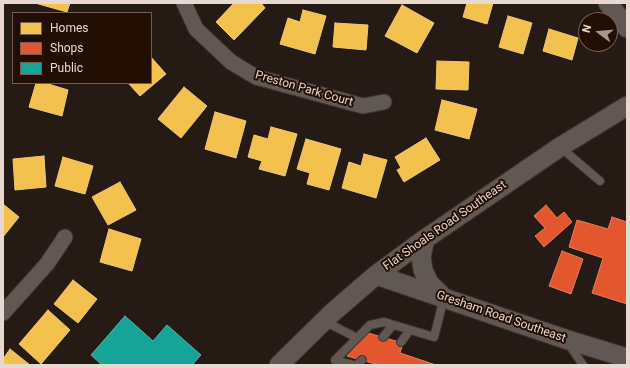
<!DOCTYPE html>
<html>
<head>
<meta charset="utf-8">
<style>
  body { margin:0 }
  #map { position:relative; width:630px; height:368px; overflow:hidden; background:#251a14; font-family:Roboto,sans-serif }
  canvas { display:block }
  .frame { position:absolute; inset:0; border:4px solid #e7d8d0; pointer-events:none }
  .legend { position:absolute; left:12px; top:12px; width:140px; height:72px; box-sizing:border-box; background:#230e04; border:1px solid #715f56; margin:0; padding:5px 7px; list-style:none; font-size:12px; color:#e7d8d0 }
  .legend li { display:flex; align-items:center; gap:8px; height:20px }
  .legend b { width:20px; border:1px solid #715f56 }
  .north { position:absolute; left:578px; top:12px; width:40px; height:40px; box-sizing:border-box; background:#230e04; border:1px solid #715f56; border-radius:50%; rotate:286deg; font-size:11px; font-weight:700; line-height:16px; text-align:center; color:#e7d8d0 }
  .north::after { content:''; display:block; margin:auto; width:14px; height:18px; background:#a3968e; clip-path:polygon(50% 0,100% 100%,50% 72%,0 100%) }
</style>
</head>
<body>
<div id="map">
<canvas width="630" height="368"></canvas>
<div class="frame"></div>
<ul class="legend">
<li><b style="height:11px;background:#f2c14e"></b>Homes</li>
<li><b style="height:11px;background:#e4572e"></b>Shops</li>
<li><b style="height:11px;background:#17a398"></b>Public</li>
</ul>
<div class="north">N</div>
</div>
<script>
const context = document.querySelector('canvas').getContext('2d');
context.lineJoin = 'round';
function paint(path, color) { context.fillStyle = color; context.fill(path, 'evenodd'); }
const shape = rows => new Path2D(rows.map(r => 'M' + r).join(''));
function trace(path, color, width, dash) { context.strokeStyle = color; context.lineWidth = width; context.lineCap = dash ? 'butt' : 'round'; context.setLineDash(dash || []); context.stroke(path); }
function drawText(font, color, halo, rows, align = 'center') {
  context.font = font + ' Roboto,sans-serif'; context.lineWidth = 4; context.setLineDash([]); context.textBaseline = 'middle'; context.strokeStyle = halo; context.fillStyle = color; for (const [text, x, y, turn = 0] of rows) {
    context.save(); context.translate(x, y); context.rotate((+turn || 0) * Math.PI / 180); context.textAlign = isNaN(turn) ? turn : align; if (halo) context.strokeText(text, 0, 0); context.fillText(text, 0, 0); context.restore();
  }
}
const homes = shape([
  [35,3,70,3,67,12,35,3],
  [234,3,261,3,265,8,234,40,216,22,234,3],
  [467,3,493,3,487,24,463,17,467,3],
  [402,5,434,23,417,53,385,36,402,5],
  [303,10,326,16,315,54,280,44,288,18,300,22,303,10],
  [508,16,532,23,523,54,499,47,508,16],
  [335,23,368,25,366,50,333,47,335,23],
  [549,29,578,38,572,60,543,51,549,29],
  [151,57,166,74,140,96,128,83,151,83,151,57],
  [437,61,469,62,468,90,436,89,437,61],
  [36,83,45,83,68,90,62,116,29,107,36,83],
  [184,87,207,106,181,138,158,119,184,87],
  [442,100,477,109,469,139,435,130,442,100],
  [215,112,246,121,236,158,205,149,215,112],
  [271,127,297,134,285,176,259,169,262,161,248,157,254,135,268,139,271,127],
  [426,138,440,160,404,182,397,170,401,168,395,157,426,138],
  [306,139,341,149,329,190,307,184,310,173,297,169,306,139],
  [364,154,387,160,376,198,342,188,349,162,361,166,364,154],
  [44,156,46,187,15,190,13,159,44,156],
  [63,157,93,166,85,194,55,186,63,157],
  [120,182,136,210,108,225,92,197,120,182],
  [3,204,19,217,3,237,3,204],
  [109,229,141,239,132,271,100,262,109,229],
  [73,280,97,299,78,323,54,304,73,280],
  [48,310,70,330,41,364,19,344,48,310],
  [10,349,30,365,3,365,3,359,10,349]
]);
paint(homes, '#f2c14e');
trace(homes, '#efc875', 1);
const shops = shape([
  [546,205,557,218,564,212,572,222,544,247,535,236,545,228,534,216,546,205],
  [612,217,627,222,627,304,592,293,603,258,569,247,577,220,608,229,612,217],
  [562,251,583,259,571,294,549,286,562,251],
  [368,333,403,343,400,353,436,365,379,365,347,356,368,333]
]);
paint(shops, '#e4572e');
trace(shops, '#e57e5f', 1);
const public = shape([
  [125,316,153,341,167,325,201,355,192,365,102,365,91,355,125,316]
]);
paint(public, '#17a398');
trace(public, '#55b3a9', 1);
const service = shape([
  [560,147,600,181],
  [324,321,357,338],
  [383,337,393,325],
  [401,342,410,330],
  [568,343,583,365],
  [354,365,335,360,370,325,384,322,434,337,444,298],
  [357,365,362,360]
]);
const minor = shape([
  [184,3,196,29,231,62,256,77,363,106,384,102],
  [3,313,47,264,65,237]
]);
const tertiary = shape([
  [608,3,627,28],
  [425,239,421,257,423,270,429,283,443,297],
  [376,275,565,339,627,358],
  [279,365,332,313,376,275,425,239,513,179,560,147,627,106]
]);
trace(service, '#3d342f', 10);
trace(minor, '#3d342f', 17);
trace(tertiary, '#3d342f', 21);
trace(service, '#615853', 8);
trace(minor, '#615853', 15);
trace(tertiary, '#615853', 19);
drawText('12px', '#e7d8d0', '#230e04', [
  ["Preston Park Court",304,89,16],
  ["Flat Shoals Road Southeast",445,226,-35],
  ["Gresham Road Southeast",501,317,19]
]);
</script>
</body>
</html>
